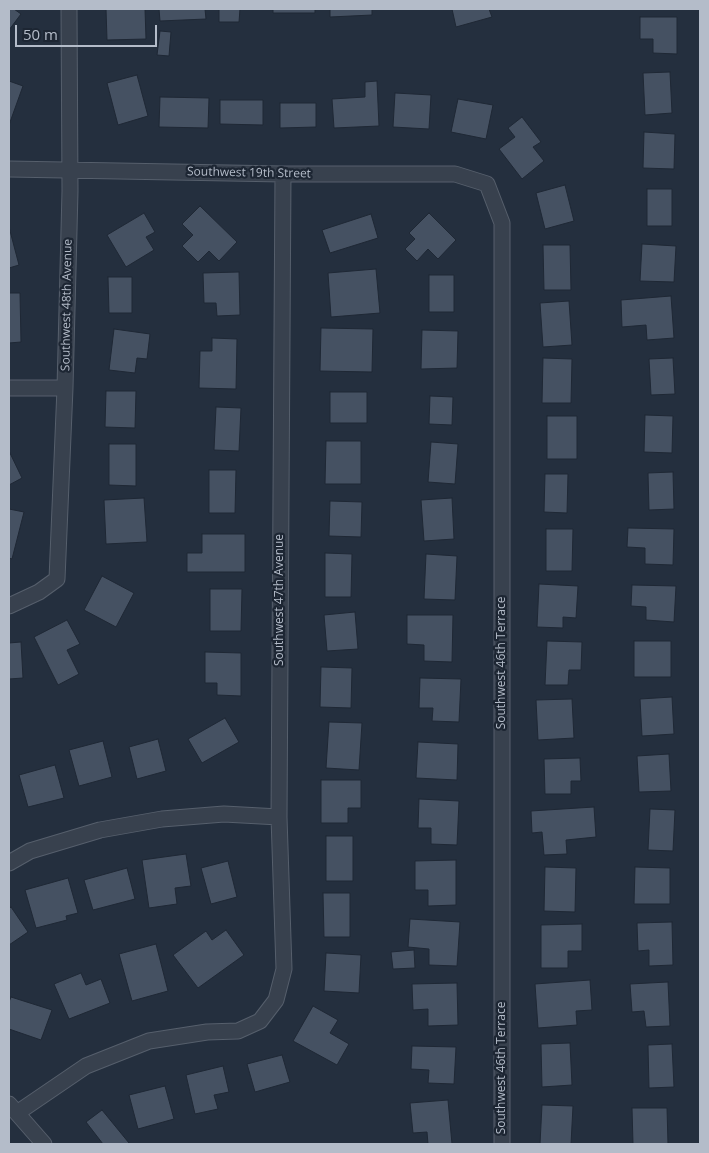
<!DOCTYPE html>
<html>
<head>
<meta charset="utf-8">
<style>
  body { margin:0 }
  #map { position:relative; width:709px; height:1153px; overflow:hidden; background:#242f3e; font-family:"Open Sans",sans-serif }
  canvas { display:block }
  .frame { position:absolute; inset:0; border:10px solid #b4bcc9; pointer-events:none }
  .scale { position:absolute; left:15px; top:25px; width:142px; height:22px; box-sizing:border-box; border:2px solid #b4bcc9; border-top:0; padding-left:6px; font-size:15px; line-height:18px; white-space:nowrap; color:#b4bcc9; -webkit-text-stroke:4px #1d2633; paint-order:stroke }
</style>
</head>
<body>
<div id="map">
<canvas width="709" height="1153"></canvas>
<div class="frame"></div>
<div class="scale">50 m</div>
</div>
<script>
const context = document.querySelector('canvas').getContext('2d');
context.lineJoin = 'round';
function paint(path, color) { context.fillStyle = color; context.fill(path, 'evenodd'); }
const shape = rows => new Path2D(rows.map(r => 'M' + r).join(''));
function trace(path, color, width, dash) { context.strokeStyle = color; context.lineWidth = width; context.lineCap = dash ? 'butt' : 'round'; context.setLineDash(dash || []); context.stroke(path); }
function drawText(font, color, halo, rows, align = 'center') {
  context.font = font + ' "Open Sans",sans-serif'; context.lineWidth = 4.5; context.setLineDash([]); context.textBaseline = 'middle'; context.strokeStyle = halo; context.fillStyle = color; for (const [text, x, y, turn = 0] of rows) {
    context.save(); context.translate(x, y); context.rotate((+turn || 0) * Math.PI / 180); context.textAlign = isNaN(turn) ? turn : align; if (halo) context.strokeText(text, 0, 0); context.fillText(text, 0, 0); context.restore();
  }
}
const building = shape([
  [9,9,14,9,21,14,9,30,9,9],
  [106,9,145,9,146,39,107,40,106,9],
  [159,9,205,9,206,19,160,21,159,9],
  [219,9,240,9,239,22,219,22,219,9],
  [273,9,315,9,315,13,273,13,273,9],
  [330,9,372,9,372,15,330,17,330,9],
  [452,9,489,9,492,17,456,27,452,9],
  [640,17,677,17,677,54,653,53,653,39,640,39,640,17],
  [160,31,171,32,169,56,157,55,160,31],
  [670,72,672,113,645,115,643,73,670,72],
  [137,75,148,116,118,125,107,83,137,75],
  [9,81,23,86,9,125,9,81],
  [377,81,379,126,334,128,332,99,365,97,365,82,377,81],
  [395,93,431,95,429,129,393,127,395,93],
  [160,97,209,98,208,128,159,127,160,97],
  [458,99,493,105,486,139,451,132,458,99],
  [220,100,263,100,263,125,220,124,220,100],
  [280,103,316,103,316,127,280,128,280,103],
  [522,117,541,142,533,147,544,161,522,179,499,149,515,137,508,128,522,117],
  [644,132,675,134,674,169,643,168,644,132],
  [565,185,574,221,545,229,536,193,565,185],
  [647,189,672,189,672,226,647,226,647,189],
  [200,206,237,242,219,261,209,251,198,262,182,246,193,235,182,224,200,206],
  [144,213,155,232,146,237,154,250,126,267,107,235,144,213],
  [429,213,456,240,438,259,428,249,417,261,405,249,415,239,409,233,429,213],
  [371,214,378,238,330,253,322,230,371,214],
  [9,227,19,265,9,268,9,227],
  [642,244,676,246,674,282,640,281,642,244],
  [543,245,570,245,571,290,544,290,543,245],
  [376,269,380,313,331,317,328,273,376,269],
  [239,272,240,315,217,316,216,303,204,303,203,273,239,272],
  [429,275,454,275,454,312,429,312,429,275],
  [108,277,132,277,132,313,109,313,108,277],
  [9,293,20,293,21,342,9,343,9,293],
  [671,296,674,338,647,340,646,325,622,327,621,300,671,296],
  [569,301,572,345,543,347,540,303,569,301],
  [321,328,373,329,372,372,320,371,321,328],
  [114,329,150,334,147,359,137,358,135,373,109,370,114,329],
  [422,330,458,331,457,368,421,369,422,330],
  [212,338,237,339,236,389,199,388,200,351,212,351,212,338],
  [543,358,572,359,571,403,542,403,543,358],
  [673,358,675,394,651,395,649,359,673,358],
  [106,391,136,391,135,428,105,427,106,391],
  [330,392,367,392,367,423,330,423,330,392],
  [430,396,453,397,452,425,429,424,430,396],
  [216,407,241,408,239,451,214,450,216,407],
  [645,415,673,416,672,453,644,452,645,415],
  [547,416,577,416,577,459,547,459,547,416],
  [326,441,361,441,361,484,325,484,326,441],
  [431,442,458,444,455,484,428,482,431,442],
  [109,444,136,444,136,486,109,485,109,444],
  [9,451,22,478,9,485,9,451],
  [209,470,236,470,235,513,209,513,209,470],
  [673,472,674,509,649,510,648,473,673,472],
  [545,474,568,474,567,513,544,512,545,474],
  [144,498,147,542,106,544,104,500,144,498],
  [452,498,454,539,424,541,421,500,452,498],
  [330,501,362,502,361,537,329,536,330,501],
  [9,509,24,512,12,559,9,558,9,509],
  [628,528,674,529,673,565,645,564,645,548,627,547,628,528],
  [546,529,573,529,572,571,546,571,546,529],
  [202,534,245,534,245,572,187,572,187,553,202,553,202,534],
  [325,553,352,554,351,597,325,597,325,553],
  [426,554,457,556,455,600,424,599,426,554],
  [102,576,134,593,116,627,84,610,102,576],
  [539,584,578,586,576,618,563,617,563,628,537,627,539,584],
  [632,585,676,586,674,622,646,620,646,607,631,606,632,585],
  [210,589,242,589,241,631,210,631,210,589],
  [355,612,358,649,327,651,324,615,355,612],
  [407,615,453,615,452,662,424,661,424,645,407,644,407,615],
  [67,620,80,644,67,650,79,674,58,685,34,637,67,620],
  [547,641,582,642,581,670,569,670,568,685,545,685,547,641],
  [634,641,671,641,671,677,634,677,634,641],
  [21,642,23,678,9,679,9,643,21,642],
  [205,652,241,653,241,696,217,695,217,683,205,683,205,652],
  [321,667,352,668,351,708,320,707,321,667],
  [420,678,461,679,459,722,432,721,433,708,419,708,420,678],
  [672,697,674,734,642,736,640,699,672,697],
  [572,699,574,738,538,740,536,700,572,699],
  [225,718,239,742,202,763,188,739,225,718],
  [329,722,362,723,359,770,326,768,329,722],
  [158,739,166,771,137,779,129,747,158,739],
  [103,741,112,777,79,786,69,750,103,741],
  [418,742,458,744,457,780,416,778,418,742],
  [669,754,671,791,639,792,637,756,669,754],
  [580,758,581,781,571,781,571,794,545,794,544,759,580,758],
  [55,765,64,798,28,807,19,775,55,765],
  [321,780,361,780,361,808,348,808,348,823,321,823,321,780],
  [419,799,459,801,457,845,431,844,431,828,418,828,419,799],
  [594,807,596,837,566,840,567,854,544,855,542,832,532,833,531,811,594,807],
  [650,809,675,810,673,851,648,850,650,809],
  [326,836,353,836,353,881,326,881,326,836],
  [186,854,191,886,175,888,177,904,149,908,142,860,186,854],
  [456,860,456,905,428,906,428,890,415,890,415,861,456,860],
  [228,861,237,897,211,904,201,868,228,861],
  [545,867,576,868,575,912,544,911,545,867],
  [635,867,670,868,670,904,634,904,635,867],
  [127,868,135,899,93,910,84,880,127,868],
  [68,878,78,913,66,916,67,920,36,928,25,890,68,878],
  [323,893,350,893,350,937,324,937,323,893],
  [11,907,28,932,9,945,9,909,11,907],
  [410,919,460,922,457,966,429,965,429,949,408,947,410,919],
  [672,922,673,965,649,966,649,950,638,951,637,923,672,922],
  [582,924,582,951,568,951,568,968,541,968,541,925,582,924],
  [226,930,244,955,198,988,173,955,206,931,212,940,226,930],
  [156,944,168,991,132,1001,119,954,156,944],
  [414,950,415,968,393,969,391,952,414,950],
  [326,953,361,955,359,993,324,991,326,953],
  [81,973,86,985,101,979,110,1003,69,1019,54,984,81,973],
  [590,980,592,1010,576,1011,577,1025,538,1028,535,984,590,980],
  [668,982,670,1026,646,1027,644,1011,632,1012,630,984,668,982],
  [457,983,458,1025,428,1026,428,1009,413,1010,412,984,457,983],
  [11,997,52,1010,41,1040,9,1029,9,1002,11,997],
  [313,1006,338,1020,330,1033,349,1044,337,1065,293,1041,313,1006],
  [570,1043,572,1085,542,1087,541,1044,570,1043],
  [672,1044,674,1087,649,1088,648,1045,672,1044],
  [412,1046,456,1047,454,1084,428,1083,429,1070,411,1069,412,1046],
  [282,1055,290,1082,255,1092,247,1064,282,1055],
  [223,1066,229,1092,214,1095,218,1109,195,1114,186,1075,223,1066],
  [165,1086,174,1119,138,1129,129,1095,165,1086],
  [448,1100,452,1144,428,1144,427,1132,413,1133,410,1103,448,1100],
  [542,1105,573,1106,571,1144,540,1144,542,1105],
  [632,1108,667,1108,668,1144,633,1144,632,1108],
  [102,1110,129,1143,127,1144,103,1144,86,1122,102,1110]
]);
paint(building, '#455162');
trace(building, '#1f2835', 1);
const street = shape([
  [9,169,283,174,455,174,487,184,502,223,502,1144],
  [9,388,65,388],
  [9,606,39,592,57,579,65,388,70,191,69,9],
  [9,863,30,851,100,830,162,819,224,814,279,817],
  [9,1104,44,1144],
  [17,1113,86,1066,149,1041,207,1032,238,1031,260,1021,276,1000,284,969,279,817,283,174]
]);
trace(street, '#565f6c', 17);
trace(street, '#38414e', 15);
drawText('12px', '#b4bcc9', '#1d2633', [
  ["Southwest 19th Street",249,173,1],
  ["Southwest 48th Avenue",67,305,-89],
  ["Southwest 47th Avenue",280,600,-90],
  ["Southwest 46th Terrace",502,663,-90],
  ["Southwest 46th Terrace",502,1068,-90]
]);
</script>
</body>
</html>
